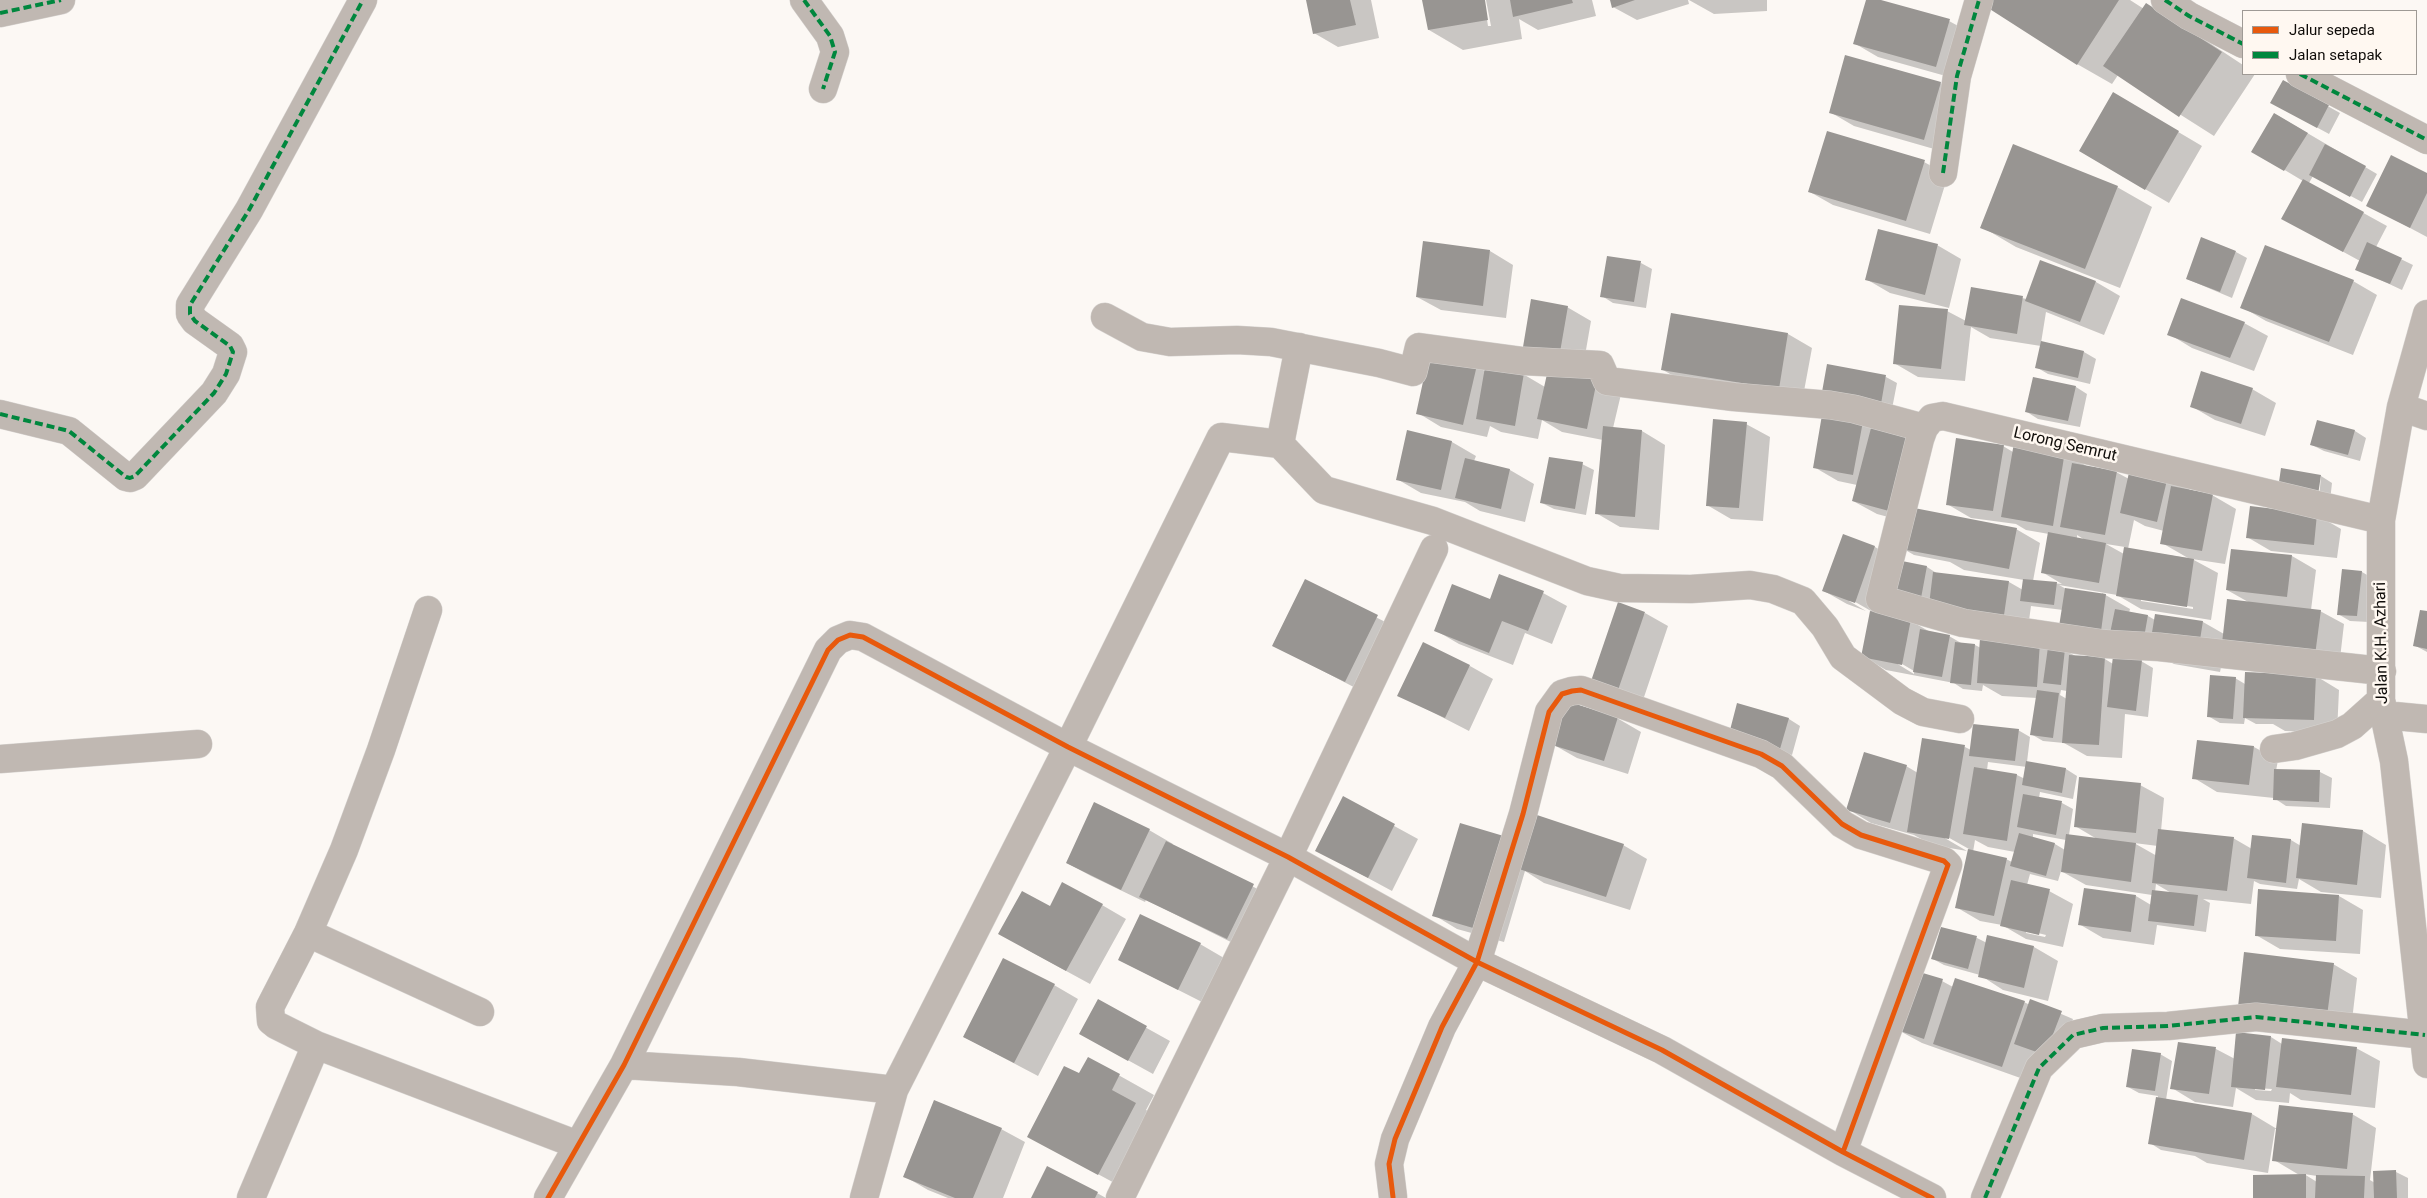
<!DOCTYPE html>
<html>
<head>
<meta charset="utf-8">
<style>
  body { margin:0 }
  #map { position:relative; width:2427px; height:1198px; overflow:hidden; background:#fcf8f4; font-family:Roboto,sans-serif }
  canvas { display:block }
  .legend { position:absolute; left:2242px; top:10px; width:175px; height:65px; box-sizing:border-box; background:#fff8f1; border:1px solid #9f9a95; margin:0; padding:6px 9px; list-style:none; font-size:15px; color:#100d0a }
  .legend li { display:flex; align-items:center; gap:10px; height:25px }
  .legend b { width:25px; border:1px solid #9f9a95 }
</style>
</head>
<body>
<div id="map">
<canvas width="2427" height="1198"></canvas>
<ul class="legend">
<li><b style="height:6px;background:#e8590c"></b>Jalur sepeda</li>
<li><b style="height:6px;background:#00873e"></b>Jalan setapak</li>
</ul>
</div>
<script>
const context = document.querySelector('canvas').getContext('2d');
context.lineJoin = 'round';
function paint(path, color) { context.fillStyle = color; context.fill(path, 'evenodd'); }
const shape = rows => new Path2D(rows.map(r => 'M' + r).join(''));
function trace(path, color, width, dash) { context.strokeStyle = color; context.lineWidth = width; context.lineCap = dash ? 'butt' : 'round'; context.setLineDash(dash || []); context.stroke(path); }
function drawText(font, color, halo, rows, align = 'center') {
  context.font = font + ' Roboto,sans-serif'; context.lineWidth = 5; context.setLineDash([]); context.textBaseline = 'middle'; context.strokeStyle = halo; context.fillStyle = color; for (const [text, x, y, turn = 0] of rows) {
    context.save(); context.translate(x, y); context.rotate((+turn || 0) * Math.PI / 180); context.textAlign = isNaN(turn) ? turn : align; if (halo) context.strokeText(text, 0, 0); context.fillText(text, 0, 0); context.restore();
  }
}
paint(shape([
  [1307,0,1371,0,1379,38,1338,47,1314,33],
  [1423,0,1484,0,1488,26,1491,26,1486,0,1592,0,1596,16,1538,30,1519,19,1522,39,1463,50,1429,30],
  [1611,0,1688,0,1689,4,1637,20,1613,7],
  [1689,0,1767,0,1767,11,1714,14],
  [1867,0,1877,0,1949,21,1973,34,1960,80,1878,57,1854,43],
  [1990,0,2130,0,2144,9,2181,24,2243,65,2243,74,2255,74,2214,136,2118,75,2112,84,2077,64],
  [2283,81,2340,113,2329,134,2283,109],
  [1940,83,1964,97,1948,153,1854,126,1830,112],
  [2114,94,2202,146,2169,203,2080,151],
  [2275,114,2377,174,2362,202,2313,176,2309,183,2387,226,2376,247,2413,265,2402,290,2357,269,2360,261,2307,232,2303,181,2253,151],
  [1924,162,1948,175,1930,234,1833,205,1810,192],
  [2427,174,2427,237,2367,205],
  [2117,187,2152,207,2120,288,2016,247,1982,227],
  [1937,245,1961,259,1949,308,1890,293,1866,279],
  [1490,251,1513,265,1506,318,1441,310,1417,297],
  [2236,252,2247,258,2232,298,2187,279],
  [2041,262,2096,282,2120,296,2104,335,2046,312,2041,343,2084,352,2096,359,2090,384,2048,374,2036,367,2041,346,1990,338,1971,327,1965,381,1918,377,1894,363,1947,311,1966,321,1972,289,2027,299],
  [1641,263,1652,269,1646,308,1613,303,1602,296],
  [2353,281,2377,295,2353,355,2266,321,2242,307],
  [1567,307,1591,321,1582,373,1622,390,1613,428,1642,431,1665,445,1659,530,1620,527,1596,513,1603,440,1562,432,1542,420,1538,439,1501,432,1490,426,1487,437,1441,427,1418,413,1476,366,1485,371,1523,374,1545,387],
  [2244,323,2268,336,2254,371,2192,348,2169,334],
  [1788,334,1812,348,1802,402,1686,383,1663,370],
  [1886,377,1897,383,1892,409,1835,398],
  [2076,387,2087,394,2080,427,2038,419,2027,412],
  [2252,389,2276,403,2265,436,2215,420,2191,406],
  [1824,411,1887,431,1887,434,1907,439,1931,453,1916,510,2016,529,2040,543,2033,581,2062,584,2042,572,2049,534,2026,530,2016,524,1971,518,1947,504,2003,446,2013,452,2065,452,2088,467,2116,472,2129,479,2168,477,2192,491,2212,495,2236,509,2225,564,2192,559,2218,573,2211,620,2141,609,2117,595,2059,585,2068,590,2102,595,2102,593,2130,609,2129,613,2148,616,2155,620,2203,622,2224,634,2250,603,2227,590,2232,550,2292,556,2316,570,2311,610,2320,611,2344,624,2338,676,2224,653,2220,672,2174,664,2154,653,2124,650,2063,610,2031,606,2027,635,1911,621,1932,633,1949,636,1961,643,1975,645,1981,648,1981,639,2065,650,2077,657,2105,659,2113,664,2141,661,2153,668,2148,717,2125,714,2122,758,2087,756,2064,743,2043,741,2031,734,2037,698,2002,696,1983,685,1982,691,1963,689,1954,683,1886,670,1862,656,1871,611,1850,599,1849,601,1866,611,1847,604,1824,591,1844,536,1875,547,1899,561,1927,567,1938,574,2009,582,2023,590,2024,580,1964,570,1950,562,1914,555,1902,548,1907,522,1877,514,1853,501,1857,485,1838,481,1814,467],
  [2134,520,2145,526,2164,531,2162,543,2188,558,2128,549],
  [2077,535,2085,540,2077,539],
  [2106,544,2125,547,2124,554],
  [2141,598,2193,607,2193,609,2141,601],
  [1897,661,1914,671,1914,674,1896,663],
  [2061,690,2067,691,2067,699,2060,695],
  [2318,422,2355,431,2366,438,2360,461,2324,451,2312,445],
  [1746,424,1770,437,1763,521,1731,519,1707,505],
  [1408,432,1452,442,1476,456,1474,461,1510,470,1534,484,1525,522,1480,511,1465,502,1421,493,1397,479],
  [1582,464,1594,470,1586,515,1554,509,1542,503],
  [2321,476,2332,483,2330,501,2319,499],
  [2317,515,2341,529,2337,558,2271,551,2247,537],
  [2343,571,2362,572,2374,579,2369,622,2350,621,2338,614],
  [1305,581,1401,630,1369,695,1273,645],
  [1543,593,1567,606,1552,644,1525,633,1513,665,1459,644,1435,630,1490,601],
  [2427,612,2427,652,2414,645],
  [1645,613,1668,626,1641,706,1591,683],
  [1470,666,1493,679,1469,731,1399,695],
  [2316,676,2339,690,2337,733,2285,731,2273,724,2256,724,2245,718,2244,724,2220,723,2208,716,2235,678,2245,684],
  [1738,705,1789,719,1800,726,1792,755,1742,740],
  [1617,718,1641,732,1628,774,1577,758,1554,745],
  [2018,730,2030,737,2027,762,2066,769,2077,776,2073,799,2040,792,2039,798,2062,803,2073,809,2069,835,2097,839,2075,826,2140,785,2164,798,2161,831,2233,838,2252,849,2254,836,2291,840,2301,846,2363,831,2386,845,2381,898,2321,892,2299,879,2297,889,2260,884,2254,881,2251,904,2203,899,2210,903,2206,932,2157,925,2154,945,2103,938,2079,924,2136,896,2151,905,2152,895,2086,885,2061,871,2058,881,2030,874,2027,885,2049,891,2073,904,2063,947,2026,939,2002,925,1980,921,1956,907,1969,849,1944,835,1943,837,1967,851,1932,845,1914,835,1871,823,1848,809,1906,766,1918,773,1965,747,1971,750],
  [1988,762,2027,767,2025,779,2017,775,1987,770],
  [2033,834,2066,840,2065,850,2055,844,2033,838],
  [1975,840,1988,847,2015,852,2012,862,2006,859,1973,852],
  [2134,843,2158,846,2157,856],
  [2156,884,2173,894,2155,892],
  [2026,930,2046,935,2045,937,2026,933],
  [2254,747,2278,760,2276,771,2320,772,2332,778,2330,808,2286,806,2274,798,2217,792,2194,778],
  [1343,798,1418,839,1392,891,1316,850],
  [1149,830,1173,844,1172,845,1277,899,1251,952,1146,900,1145,902,1091,876,1067,863],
  [1506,838,1623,845,1647,859,1630,910,1544,883,1525,871,1504,942,1457,929,1434,915],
  [2259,891,2339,896,2363,910,2360,954,2280,949,2256,935],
  [1102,905,1126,919,1090,984,1024,948,1050,907],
  [1941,928,1977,938,1987,943,1988,937,2034,947,2058,961,2048,1001,2003,990,1980,975,1944,965,1933,959],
  [1200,944,1224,958,1202,1002,1119,960],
  [2245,954,2333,964,2357,978,2351,1029],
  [1942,981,1953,987,2024,1002,2030,1005,2031,1001,2073,1019,2057,1061,2026,1080,1922,1043,1898,1030],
  [1054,985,1078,999,1038,1076,964,1037],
  [1098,1001,1170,1041,1153,1074,1104,1047],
  [2271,1037,2282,1044,2356,1048,2380,1061,2375,1108,2301,1100,2290,1093,2289,1103,2256,1100,2236,1088,2233,1107,2195,1102,2172,1088,2179,1043,2216,1049,2235,1059],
  [2255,1088,2272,1089,2271,1091,2255,1090],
  [2160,1054,2172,1061,2166,1100,2252,1114,2277,1129,2275,1129,2268,1173,2207,1163,2195,1156,2161,1150,2150,1143,2158,1096,2139,1093,2128,1087],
  [1088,1058,1154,1095,1146,1110,1170,1124,1133,1193,1029,1137,1079,1075],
  [2352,1114,2376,1128,2370,1180,2375,1183,2374,1173,2396,1172,2408,1178,2408,1198,2254,1198,2301,1176,2274,1160],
  [2304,1174,2317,1176,2317,1182],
  [1001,1129,1025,1142,1003,1198,948,1198,928,1190,904,1176],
  [1097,1193,1106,1198,1033,1198]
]), '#0003');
paint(shape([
  [1306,0,1350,0,1356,25,1313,34],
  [1422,0,1485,0,1488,20,1428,30],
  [1510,0,1572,0,1573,3,1513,17],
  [1610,0,1635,0,1612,8],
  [1866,0,1881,0,1950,19,1936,67,1853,44],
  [1989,0,2119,0,2077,65,1985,6],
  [2146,3,2222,52,2179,117,2103,66],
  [1845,55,1941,82,1924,140,1829,113],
  [2283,80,2329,105,2317,128,2270,103],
  [2113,92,2179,131,2145,190,2079,151],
  [2274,113,2308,133,2284,171,2251,152],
  [1827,131,1925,160,1906,221,1808,192],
  [2013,144,2118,186,2085,269,1980,228],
  [2325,144,2366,166,2350,197,2309,175],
  [2391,155,2427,173,2427,193,2410,228,2366,206],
  [2303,179,2364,212,2343,252,2281,219],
  [1878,229,1938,244,1925,295,1865,280],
  [2201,237,2236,251,2220,292,2186,279],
  [1423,241,1490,250,1483,306,1416,297],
  [2367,242,2402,258,2390,284,2355,270],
  [2265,245,2354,280,2329,342,2240,308],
  [1607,256,1641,261,1634,302,1600,297],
  [2040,260,2096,281,2080,322,2025,301],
  [1971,287,2023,296,2017,334,1964,325],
  [2181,298,2245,322,2230,358,2167,335],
  [1531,299,1568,306,1559,358,1522,353],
  [1899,305,1948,309,1941,369,1893,364],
  [1671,313,1788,333,1779,389,1661,370],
  [2041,341,2084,351,2078,378,2035,368],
  [1429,354,1477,365,1463,425,1416,414],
  [1827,364,1886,375,1881,404,1822,392],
  [1549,365,1598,375,1587,429,1537,419],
  [1485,367,1524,373,1515,426,1476,419],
  [2201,371,2253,388,2241,424,2190,407],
  [2033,377,2076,386,2068,421,2025,412],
  [1823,409,1864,416,1853,475,1813,468],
  [1713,419,1747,422,1739,508,1706,506],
  [2317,420,2355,430,2348,455,2310,445],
  [1603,426,1642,430,1635,517,1595,514],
  [1871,428,1908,438,1889,511,1852,501],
  [1407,430,1452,441,1441,490,1396,480],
  [1956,438,2004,445,1993,511,1946,505],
  [2014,443,2065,451,2053,526,2001,517],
  [1549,457,1583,462,1575,509,1540,503],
  [1465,458,1510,469,1501,509,1455,498],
  [2072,463,2117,471,2105,535,2060,527],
  [2130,468,2168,476,2157,522,2120,513],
  [2281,468,2321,475,2318,495,2278,489],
  [2171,486,2213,494,2202,551,2160,544],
  [2250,506,2317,514,2314,545,2246,538],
  [1909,507,2017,528,2009,569,1901,549],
  [2048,532,2106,543,2099,583,2041,573],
  [1843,534,1875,546,1855,603,1822,591],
  [2124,547,2194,559,2187,607,2116,596],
  [2231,549,2292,555,2287,597,2226,590],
  [1887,558,1927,566,1919,609,1879,601],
  [2342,569,2362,571,2357,616,2337,615],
  [1933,572,2009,581,2003,622,1928,613],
  [1499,574,1544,591,1528,631,1502,621,1489,653,1434,631,1452,584,1490,599],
  [1305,579,1378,615,1345,682,1272,646],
  [2023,579,2057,582,2054,605,2020,601],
  [2065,588,2106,594,2100,639,2058,633],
  [2227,599,2321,610,2314,663,2221,652],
  [1618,602,1645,612,1617,693,1590,684],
  [2115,609,2148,615,2142,649,2108,643],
  [2420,610,2427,611,2427,649,2413,646],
  [1870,611,1911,619,1902,665,1861,657],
  [2155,614,2203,621,2197,659,2149,651],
  [1920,629,1950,635,1942,677,1913,672],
  [1980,638,2040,642,2037,687,1977,683],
  [1423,642,1470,665,1445,718,1397,696],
  [1955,642,1975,644,1971,685,1950,683],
  [2048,647,2065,649,2061,685,2043,683],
  [2069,655,2105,657,2099,745,2062,743],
  [2113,656,2142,660,2136,711,2107,707],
  [2245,672,2316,675,2314,720,2243,718],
  [2210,675,2236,677,2233,719,2207,717],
  [2037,690,2059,693,2053,738,2030,735],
  [1566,701,1618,717,1604,761,1552,745],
  [1737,703,1789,718,1780,749,1729,734],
  [1973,724,2019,729,2015,761,1969,756],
  [1922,738,1965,745,1949,839,1907,832],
  [2197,740,2254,746,2249,785,2192,779],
  [1864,752,1907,765,1890,823,1846,810],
  [2026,761,2066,768,2062,793,2022,785],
  [1974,767,2017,774,2007,841,1963,834],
  [2274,769,2320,770,2319,802,2273,800],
  [2079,777,2141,783,2136,833,2074,827],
  [2023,794,2062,801,2056,835,2017,827],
  [1343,796,1395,824,1368,878,1315,851],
  [1094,802,1150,829,1121,890,1066,863],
  [1537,815,1624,844,1606,897,1519,869],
  [1460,823,1507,837,1480,930,1432,916],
  [2302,823,2363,830,2357,885,2296,878],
  [2158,829,2234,837,2227,891,2152,883],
  [2019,833,2055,843,2046,876,2010,866],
  [2066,834,2136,843,2131,882,2061,872],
  [2252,835,2291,839,2286,883,2247,878],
  [1166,841,1254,884,1227,939,1139,897],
  [1968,849,2007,858,1994,916,1955,908],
  [2011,880,2050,889,2039,935,2000,926],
  [1062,882,1103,904,1066,971,998,934,1022,891,1050,906],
  [2084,888,2136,895,2131,932,2078,925],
  [2258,889,2339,895,2336,941,2255,936],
  [2152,890,2198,895,2194,926,2148,921],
  [1140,914,1201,943,1178,990,1118,960],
  [1941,927,1977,936,1968,969,1931,959],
  [1987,935,2034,946,2024,988,1978,977],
  [2244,952,2334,963,2327,1016,2238,1007],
  [1003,958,1055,984,1014,1063,963,1037],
  [1916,971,1943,979,1924,1039,1897,1030],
  [1955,978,2025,1001,2002,1067,1933,1044],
  [1098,999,1147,1026,1128,1061,1079,1034],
  [2030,999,2062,1011,2045,1055,2014,1044],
  [2236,1032,2271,1036,2265,1090,2231,1087],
  [2282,1038,2357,1047,2351,1095,2276,1087],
  [2178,1042,2216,1047,2209,1094,2170,1089],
  [2132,1049,2161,1053,2155,1091,2126,1087],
  [1088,1057,1120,1074,1112,1090,1136,1103,1098,1175,1027,1137,1064,1066,1079,1073],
  [2156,1097,2252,1113,2244,1160,2148,1144],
  [934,1100,1002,1128,973,1198,955,1198,903,1177],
  [2279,1105,2353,1113,2347,1169,2272,1161],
  [1047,1166,1098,1192,1095,1198,1031,1198],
  [2396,1170,2397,1198,2374,1198,2373,1171],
  [2306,1174,2306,1198,2253,1198,2253,1175],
  [2316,1175,2365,1176,2364,1198,2315,1198]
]), '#989592');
const minor = shape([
  [804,0,830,36,835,52,823,89],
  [2165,0,2189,16,2243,44],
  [0,13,61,0],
  [2300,74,2427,140],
  [1943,173,1957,76,1979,0],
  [2427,314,2401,407,2381,520,2381,700,2394,761,2427,1064],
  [1105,317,1142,337,1170,342,1237,340,1271,342,1379,363,1413,372,1419,347,1523,361,1600,365,1607,381,1734,397,1830,405,1854,409,1924,428],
  [2401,407,2427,416],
  [0,414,69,431,126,477,130,478,135,476,214,393,226,374,233,352,230,346,195,321,190,314,190,305,249,210,363,0],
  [1280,444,1324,490,1433,521,1587,581,1619,588,1691,589,1750,585,1773,589,1803,601,1825,627,1843,657,1902,701,1923,712,1960,719],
  [2381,520,1943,416,1932,418,1924,428,1920,439,1880,599,1963,623,2105,644,2159,647,2382,671],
  [2384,715,2427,719],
  [2274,749,2295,746,2337,734,2352,726,2381,700],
  [0,759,198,744],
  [308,933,480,1012],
  [316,1045,578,1145],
  [624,1065,738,1072,894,1090,1068,747,1221,437,1280,444,1299,347],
  [1393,1197,1389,1164,1395,1139,1442,1027,1477,962,1523,814,1549,712,1562,694,1572,691,1581,690,1761,754,1782,766,1842,824,1861,835,1944,861,1948,865,1843,1152],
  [251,1198,316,1045,276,1025,271,1021,270,1007,308,933,344,850,381,750,428,610],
  [548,1198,624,1065,828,650,838,640,850,635,863,637,1068,747,1288,857,1477,962,1662,1050,1843,1152,1932,1198],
  [864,1198,894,1090],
  [1120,1198,1288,857,1434,549],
  [1985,1198,2039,1068,2073,1035,2103,1028,2168,1026,2256,1017,2425,1035]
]);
trace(minor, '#d5d2cf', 29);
trace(minor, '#c0b8b2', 28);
trace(shape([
  [804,0,830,36,835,52,823,89],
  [2165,0,2189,16,2243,44],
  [0,13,61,0],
  [2300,74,2427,140],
  [1943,173,1957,76,1979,0],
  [0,414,69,431,126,477,130,478,135,476,214,393,226,374,233,352,230,346,195,321,190,314,190,305,249,210,363,0],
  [1985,1198,2039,1068,2073,1035,2103,1028,2168,1026,2256,1017,2425,1035]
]), '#00873e', 4, [8, 4]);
trace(shape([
  [1393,1197,1389,1164,1395,1139,1442,1027,1477,962,1523,814,1549,712,1562,694,1572,691,1581,690,1761,754,1782,766,1842,824,1861,835,1944,861,1948,865,1843,1152],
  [548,1198,624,1065,828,650,838,640,850,635,863,637,1068,747,1288,857,1477,962,1662,1050,1843,1152,1932,1198]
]), '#e8590c', 5);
drawText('16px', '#100d0a', '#fff8f1', [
  ["Lorong Semrut",2065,445,13],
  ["Jalan K.H. Azhari",2382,643,-91]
]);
</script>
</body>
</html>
